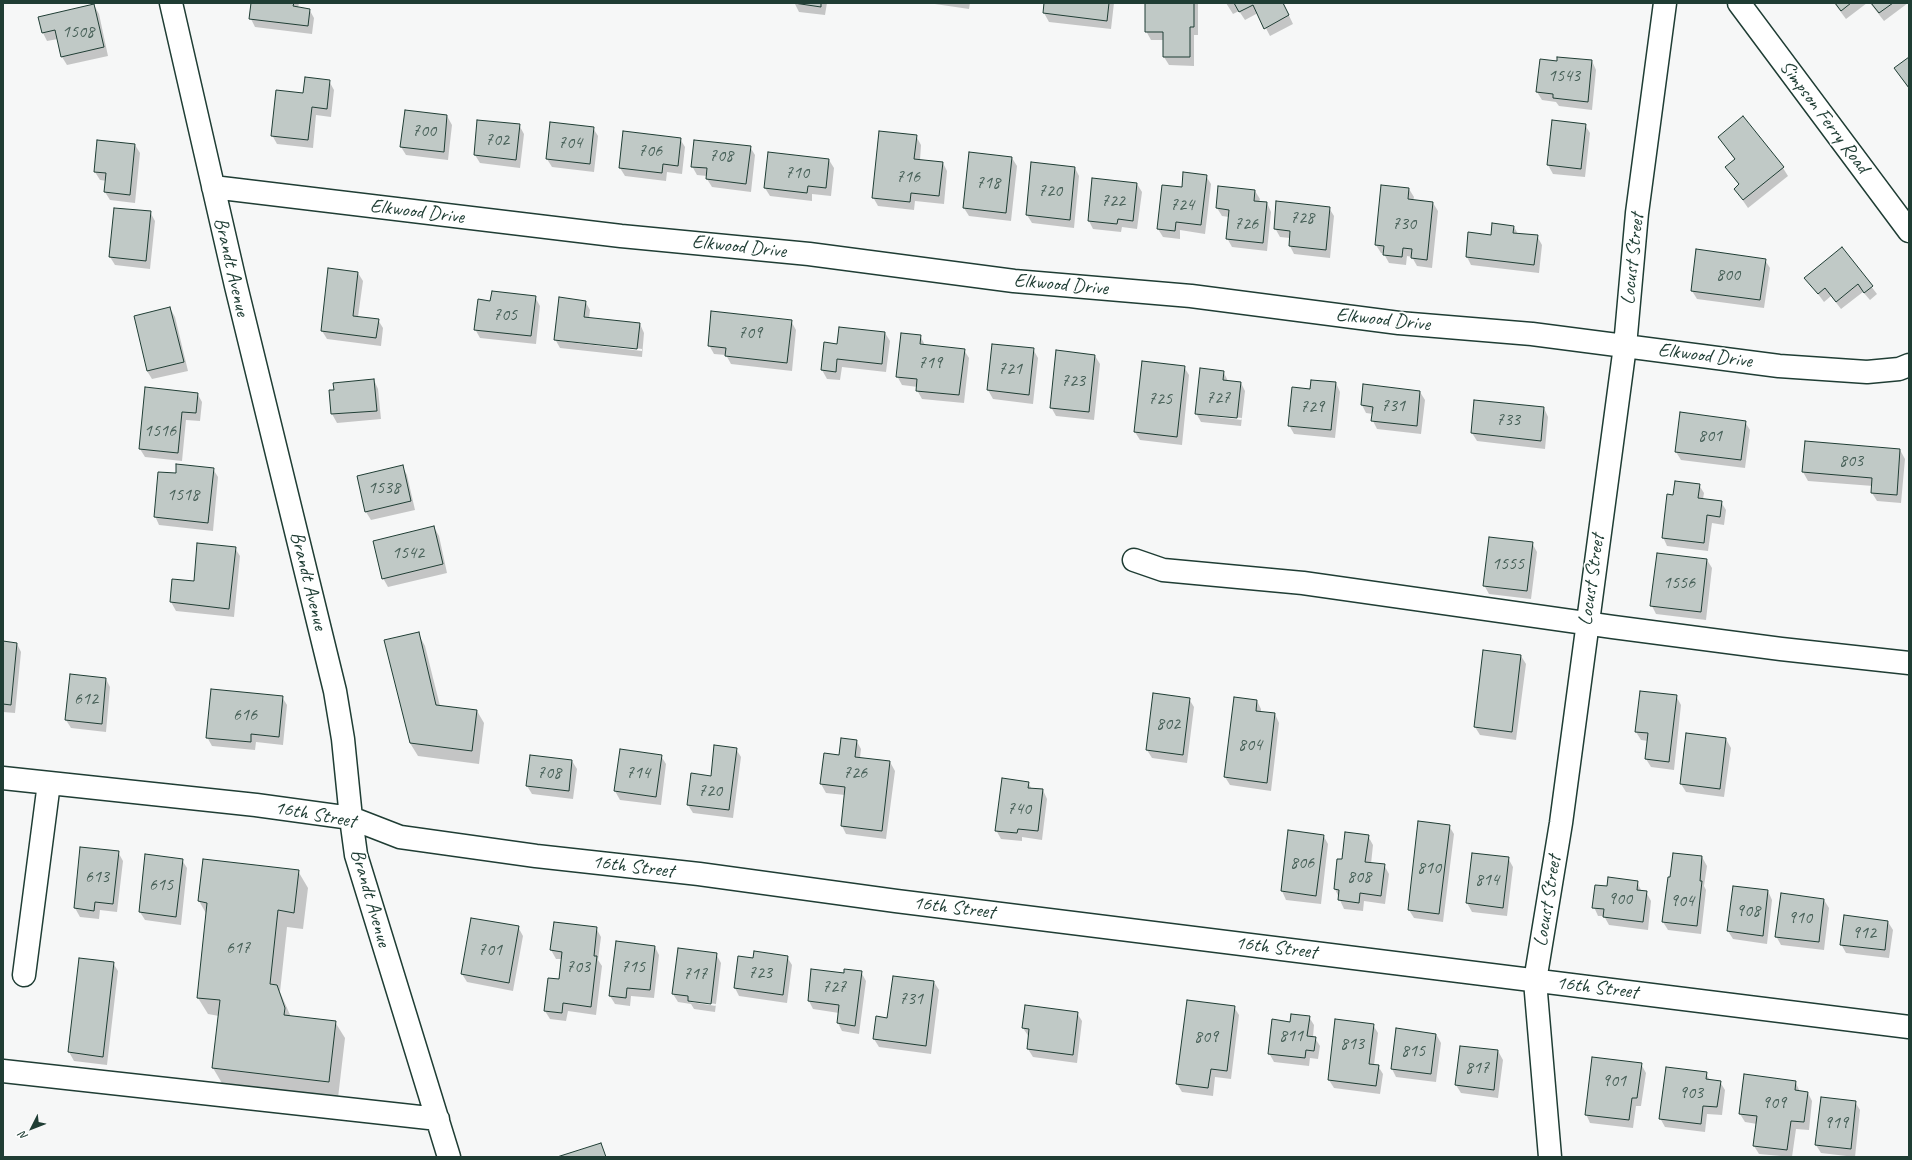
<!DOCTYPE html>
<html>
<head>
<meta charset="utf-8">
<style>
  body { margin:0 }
  #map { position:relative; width:1912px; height:1160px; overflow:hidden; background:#f6f7f7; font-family:Caveat,sans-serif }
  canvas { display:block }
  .frame { position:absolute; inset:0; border:4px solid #1f3d34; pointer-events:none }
  .north { position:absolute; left:12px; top:1108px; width:40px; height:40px; -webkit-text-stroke:3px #fff; paint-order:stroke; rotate:228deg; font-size:11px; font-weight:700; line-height:16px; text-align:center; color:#1f3d34 }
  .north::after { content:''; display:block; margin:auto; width:14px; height:18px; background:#1f3d34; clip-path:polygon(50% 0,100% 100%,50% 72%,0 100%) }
</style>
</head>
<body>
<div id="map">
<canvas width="1912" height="1160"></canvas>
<div class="frame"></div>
<div class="north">N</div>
</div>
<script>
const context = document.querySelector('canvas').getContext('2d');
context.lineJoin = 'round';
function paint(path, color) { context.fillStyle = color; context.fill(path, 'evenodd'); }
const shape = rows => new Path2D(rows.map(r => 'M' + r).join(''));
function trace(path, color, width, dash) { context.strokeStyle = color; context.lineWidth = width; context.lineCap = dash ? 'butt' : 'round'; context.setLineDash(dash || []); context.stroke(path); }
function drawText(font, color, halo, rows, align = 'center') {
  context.font = font + ' Caveat,sans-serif'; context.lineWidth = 3.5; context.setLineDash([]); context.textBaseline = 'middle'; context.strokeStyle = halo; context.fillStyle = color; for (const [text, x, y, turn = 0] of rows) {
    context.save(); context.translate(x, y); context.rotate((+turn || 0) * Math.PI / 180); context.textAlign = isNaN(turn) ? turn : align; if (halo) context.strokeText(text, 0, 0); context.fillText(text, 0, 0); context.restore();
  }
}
paint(shape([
  [252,3,299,3,298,8,309,9,314,18,312,34,255,27,251,19],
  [827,3,825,15,799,12,795,4],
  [928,3,970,3,969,9],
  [1045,3,1114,3,1111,29,1049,22,1044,13],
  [1146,3,1198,3,1198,35,1194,35,1194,66,1169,65,1164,57,1164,40,1151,40,1146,31],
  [1226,3,1283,3,1293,24,1270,36,1258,13,1245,20,1239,11,1233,14],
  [1834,3,1867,3,1846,19],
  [1870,3,1908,3,1884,21],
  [94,5,99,14,108,56,67,65,62,57,58,39,47,41,43,33,39,18],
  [1909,58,1909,89,1895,69],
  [1592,61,1596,70,1592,110,1559,106,1556,102,1542,100,1537,92],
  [329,81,334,90,331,117,316,115,313,148,277,144,272,135],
  [447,116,452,125,448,160,406,155,401,147],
  [519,125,524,134,520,168,480,163,475,155],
  [1585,125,1590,133,1585,177,1553,174,1548,165],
  [593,128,598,136,594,172,552,167,547,159],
  [916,136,921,145,920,160,943,163,947,171,944,204,915,201,914,210,878,206,873,197],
  [1719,138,1783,168,1788,176,1748,208,1735,189,1739,185,1726,167,1735,160],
  [680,139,685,147,682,174,667,172,666,181,625,176,620,168],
  [135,145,140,153,135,203,110,200,105,192,107,181,100,180,95,172],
  [750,147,755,155,751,192,712,187,707,179,707,176,697,175,692,166],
  [1012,158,1017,166,1011,221,969,216,964,208],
  [829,160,834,168,831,196,812,194,812,201,770,196,765,188],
  [1075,168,1079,176,1074,228,1032,223,1027,215],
  [1206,176,1211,184,1205,234,1180,230,1180,239,1163,237,1158,229,1182,188],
  [1137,184,1142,192,1137,229,1122,227,1121,232,1093,229,1089,221],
  [1409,189,1414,197,1413,201,1433,203,1438,211,1432,268,1417,266,1412,257,1407,256,1406,265,1389,263,1384,254,1381,253,1376,245],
  [1255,191,1260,199,1259,202,1267,203,1271,212,1267,251,1232,247,1227,238,1229,217,1222,216,1217,208],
  [1329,208,1334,216,1330,258,1294,254,1290,246,1290,238,1280,237,1275,228],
  [150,212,155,221,150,269,115,265,110,257],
  [1514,227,1518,234,1537,236,1542,245,1539,273,1471,265,1467,257,1492,236],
  [1842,248,1877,294,1870,300,1863,292,1841,309,1831,296,1824,302,1806,278],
  [1765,260,1770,268,1764,308,1697,299,1692,291],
  [358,273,363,281,358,317,378,320,383,328,381,346,327,339,322,331],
  [535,297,540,306,536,344,480,338,475,329,491,302],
  [585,301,590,310,589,319,640,324,644,333,642,357,560,348,555,339],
  [560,339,642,349,642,351,560,341],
  [170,308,175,317,188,371,152,379,147,371],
  [791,321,796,330,792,371,731,364,726,355,714,354,709,345],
  [885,333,890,341,886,372,842,367,840,380,827,379,822,370,825,343,838,345],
  [920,336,925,345,964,350,969,358,964,403,922,399,917,390,918,387,902,385,897,376],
  [993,345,1033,349,1038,358,1033,404,993,399,988,390],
  [1095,356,1100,364,1094,420,1056,416,1051,407],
  [1184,367,1189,375,1182,445,1140,440,1135,432],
  [1223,371,1228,381,1241,383,1245,391,1241,426,1201,422,1196,413],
  [1200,413,1242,418,1242,420,1200,415],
  [374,380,378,389,381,419,337,423,332,414,330,391],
  [1336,383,1340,392,1335,438,1294,434,1289,425,1311,390],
  [1420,392,1425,400,1421,434,1377,429,1373,421,1373,414,1366,413,1362,405],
  [197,393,202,402,200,421,186,420,182,461,145,457,140,449],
  [1544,408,1548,417,1545,449,1477,441,1472,433],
  [1745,422,1750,430,1745,468,1681,460,1676,452],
  [1806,442,1900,450,1905,459,1901,503,1877,501,1872,493,1873,486,1808,481,1803,472],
  [402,466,407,475,415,510,371,520,366,512],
  [213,469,218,477,213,531,159,525,155,516,177,475],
  [1699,485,1704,493,1703,499,1721,502,1726,510,1724,525,1712,523,1708,551,1667,546,1663,537,1674,496],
  [434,527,439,536,447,573,388,587,383,578],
  [1532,543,1537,552,1531,599,1489,594,1484,585],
  [235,548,240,556,234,617,176,611,171,602],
  [1707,560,1712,568,1706,620,1656,614,1652,606],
  [418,633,425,646,440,706,477,711,484,723,479,764,418,756,410,743],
  [3,642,17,644,21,652,15,713,3,712],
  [1521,656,1526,664,1516,740,1480,735,1475,727],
  [106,679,110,687,106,732,71,728,66,720],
  [1676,696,1681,705,1674,770,1651,767,1646,759,1648,741,1641,740,1636,732],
  [282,697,287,705,283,745,256,742,255,750,212,746,207,737],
  [1189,699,1194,707,1187,763,1152,758,1147,750],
  [1257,701,1261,709,1261,713,1275,714,1279,723,1271,791,1230,785,1225,777],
  [1726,739,1731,748,1724,797,1686,792,1681,784],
  [856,740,861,749,860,758,890,762,895,771,886,839,846,834,842,826,845,795,826,793,821,784,825,754,840,756],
  [736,749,741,757,733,818,693,813,688,805],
  [621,750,661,756,666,764,661,805,620,800,615,791],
  [572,761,577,769,573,799,532,794,527,786],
  [1028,783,1032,789,1043,790,1047,799,1042,840,1022,837,1022,841,1001,839,996,830],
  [1449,826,1454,834,1443,922,1414,918,1409,910],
  [1289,831,1323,835,1328,844,1321,904,1286,900,1282,891],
  [1368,836,1373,845,1371,864,1384,865,1389,874,1385,904,1364,901,1363,911,1344,909,1335,889,1342,860],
  [81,848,118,852,123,861,117,912,100,910,99,919,80,917,75,908],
  [1702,857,1707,866,1704,886,1706,890,1701,934,1668,930,1663,922,1671,878],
  [1508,858,1513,867,1507,916,1472,912,1467,903],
  [182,860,187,868,181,925,145,920,140,912],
  [298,871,308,888,303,929,287,927,280,992,291,1017,335,1022,345,1038,338,1098,223,1085,213,1068,219,1016,208,1014,198,998,207,915,199,901],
  [1637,882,1642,892,1646,892,1651,901,1648,930,1609,925,1604,916,1598,916,1594,907,1608,887],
  [1768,891,1772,900,1767,944,1733,939,1728,931],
  [1824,900,1829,908,1824,950,1781,945,1776,936],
  [1888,922,1893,930,1889,958,1846,953,1841,944],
  [555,923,596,928,601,937,598,960,602,966,596,1015,568,1011,566,1021,550,1019,545,1011,559,980,562,959,556,959,551,950],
  [518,927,523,936,513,991,467,982,462,974],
  [655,947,659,955,654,998,631,996,630,1006,615,1004,610,996],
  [716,954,721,963,715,1012,694,1009,691,1004,678,1002,673,994],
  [690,1000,716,1004,716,1006,690,1002],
  [787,957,792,965,787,1003,739,996,735,988,754,959],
  [113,963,118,971,107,1065,74,1061,69,1052],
  [861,972,866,981,859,1034,842,1031,838,1023,839,1013,813,1009,809,1001,844,974],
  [934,982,939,990,931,1054,879,1047,874,1039,888,1019],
  [1234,1007,1239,1015,1231,1079,1215,1077,1213,1096,1182,1092,1177,1084],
  [1077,1013,1082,1021,1077,1063,1033,1057,1028,1049,1029,1037,1023,1028],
  [1309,1017,1314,1025,1313,1037,1315,1038,1320,1046,1318,1059,1310,1058,1309,1066,1274,1062,1269,1053,1291,1023],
  [1373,1025,1378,1033,1374,1065,1378,1066,1383,1074,1380,1094,1334,1088,1329,1080],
  [1436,1034,1441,1043,1436,1082,1396,1077,1392,1069],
  [1498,1051,1503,1060,1498,1098,1461,1093,1456,1085],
  [1641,1064,1646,1073,1641,1106,1636,1106,1633,1128,1590,1123,1586,1114],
  [1706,1073,1710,1081,1720,1082,1725,1090,1722,1115,1707,1114,1705,1132,1665,1127,1660,1118],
  [1795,1081,1800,1092,1808,1093,1812,1101,1809,1130,1796,1129,1792,1157,1759,1154,1754,1146,1757,1124,1745,1122,1740,1114],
  [1855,1102,1860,1110,1855,1157,1821,1153,1816,1145]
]), '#0003');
const building = shape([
  [251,3,294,3,293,6,310,9,308,26,249,19,251,3],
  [794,3,821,3,821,7,794,3],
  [1044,3,1109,3,1107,21,1043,13,1044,3],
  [1145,3,1194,3,1194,27,1190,27,1190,57,1163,57,1163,32,1145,32,1145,3],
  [1234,3,1283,3,1289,15,1264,29,1253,5,1239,12,1234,3],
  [1835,3,1851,3,1841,11,1835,3],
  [1871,3,1893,3,1879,13,1871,3],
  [94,4,104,47,61,57,55,30,42,33,38,17,94,4],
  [1557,57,1592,60,1588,102,1553,98,1553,94,1536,92,1540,59,1557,61,1557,57],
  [1909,57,1909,88,1894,68,1909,57],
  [305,77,330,80,327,109,312,107,308,140,271,136,276,90,303,93,305,77],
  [405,110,447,115,444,152,400,147,405,110],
  [1743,116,1784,167,1743,200,1734,189,1739,184,1725,167,1735,159,1718,137,1743,116],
  [477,120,520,124,516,160,474,155,477,120],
  [1552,120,1586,124,1581,169,1547,165,1552,120],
  [550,122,594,127,590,164,546,159,550,122],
  [623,131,681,138,678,166,663,164,662,173,619,168,623,131],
  [879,131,917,135,914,159,943,162,939,196,911,193,910,202,872,198,879,131],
  [97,140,135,144,130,195,104,192,106,173,94,172,97,140],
  [694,140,751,146,746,184,706,179,707,168,691,167,694,140],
  [768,152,829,159,826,188,808,186,807,193,764,188,768,152],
  [969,152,1012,157,1006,213,963,208,969,152],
  [1031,162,1075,167,1070,220,1026,215,1031,162],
  [1183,172,1207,175,1201,225,1176,222,1175,231,1157,229,1162,185,1182,187,1183,172],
  [1092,178,1137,183,1133,221,1118,219,1117,224,1088,221,1092,178],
  [1381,185,1409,188,1408,199,1433,202,1427,260,1411,258,1412,249,1403,248,1402,257,1383,255,1384,246,1375,245,1381,185],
  [1218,186,1255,190,1254,201,1267,202,1263,243,1226,239,1229,210,1216,208,1218,186],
  [1276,201,1330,207,1326,250,1289,246,1290,231,1274,229,1276,201],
  [114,208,151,211,146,261,109,257,114,208],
  [1492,223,1514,226,1513,233,1538,235,1534,265,1466,257,1468,232,1491,235,1492,223],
  [1842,247,1873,286,1864,293,1858,284,1836,302,1825,288,1818,294,1804,278,1842,247],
  [1696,249,1766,259,1760,300,1691,291,1696,249],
  [328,268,358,272,353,316,379,319,376,338,321,331,328,268],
  [492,291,536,296,531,336,474,330,478,299,490,301,492,291],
  [559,297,586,301,584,317,640,323,637,349,554,340,559,297],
  [170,307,184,362,147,371,134,316,170,307],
  [711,311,792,320,787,363,725,356,726,348,708,346,711,311],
  [839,327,885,332,882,364,837,359,836,372,821,370,824,342,837,344,839,327],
  [901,333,921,335,920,344,965,349,959,395,916,391,917,379,896,377,901,333],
  [992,344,1034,348,1029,395,987,390,992,344],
  [1056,350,1095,355,1089,412,1050,408,1056,350],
  [1142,361,1185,366,1177,437,1134,432,1142,361],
  [1200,368,1224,371,1223,380,1241,382,1237,418,1195,414,1200,368],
  [374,379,377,411,331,414,329,390,334,390,333,383,374,379],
  [1311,380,1336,382,1331,430,1288,426,1292,387,1310,389,1311,380],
  [1363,384,1420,391,1417,426,1371,421,1373,407,1361,405,1363,384],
  [145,387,198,393,196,413,182,412,178,453,139,449,145,387],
  [1474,400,1544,407,1541,441,1471,433,1474,400],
  [1680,412,1746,421,1741,460,1675,452,1680,412],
  [1805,441,1900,449,1897,495,1871,493,1872,478,1802,472,1805,441],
  [176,464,214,468,208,523,154,517,158,472,176,473,176,464],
  [403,465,411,501,365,512,357,476,403,465],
  [1675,481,1700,484,1698,498,1722,501,1720,517,1707,515,1704,543,1662,538,1667,494,1673,495,1675,481],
  [434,526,443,564,382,579,373,541,434,526],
  [1489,537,1533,542,1527,591,1483,586,1489,537],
  [197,543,236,547,229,609,170,602,172,579,194,581,197,543],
  [1657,553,1707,559,1701,612,1650,606,1657,553],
  [419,632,436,705,477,710,472,751,410,743,384,640,419,632],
  [3,641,17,643,11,705,3,704,3,641],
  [1483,650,1521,655,1512,732,1474,727,1483,650],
  [70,674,106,678,102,724,65,720,70,674],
  [211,689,283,696,279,737,251,734,251,742,206,738,211,689],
  [1640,691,1677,695,1669,762,1645,759,1648,733,1635,732,1640,691],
  [1153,693,1190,698,1183,755,1146,750,1153,693],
  [1234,697,1257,700,1256,711,1275,713,1267,783,1224,777,1234,697],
  [1686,733,1726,738,1720,789,1680,784,1686,733],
  [841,738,857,740,855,757,890,761,882,831,841,826,845,787,820,784,824,753,839,755,841,738],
  [714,745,737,748,729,810,687,805,691,773,711,776,714,745],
  [620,749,662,755,656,797,614,791,620,749],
  [530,755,572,760,569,791,526,786,530,755],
  [1002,778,1029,782,1028,788,1043,789,1038,831,1018,829,1017,833,995,831,1002,778],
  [1418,821,1450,825,1439,914,1408,910,1418,821],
  [1288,830,1324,835,1316,896,1281,891,1288,830],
  [1345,832,1369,835,1365,862,1385,864,1381,896,1360,893,1359,903,1338,900,1339,890,1334,889,1337,859,1342,859,1345,832],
  [80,847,119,851,113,904,95,902,94,911,74,908,80,847],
  [1472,853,1509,857,1503,908,1466,903,1472,853],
  [1673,853,1702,856,1700,881,1702,881,1697,926,1662,922,1668,877,1670,877,1673,853],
  [145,854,183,859,176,917,139,912,145,854],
  [203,859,299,870,294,913,278,910,270,984,277,985,285,1008,284,1015,336,1021,329,1082,212,1068,220,1000,197,998,207,903,198,901,203,859],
  [1608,877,1638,881,1637,890,1647,891,1643,922,1603,917,1604,909,1592,908,1595,885,1607,886,1608,877],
  [1733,886,1768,890,1763,936,1727,931,1733,886],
  [1781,893,1824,899,1819,942,1775,937,1781,893],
  [1844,915,1888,921,1885,950,1840,945,1844,915],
  [471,918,519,926,509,983,461,974,471,918],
  [554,922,597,927,594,956,597,956,591,1007,563,1003,562,1013,544,1011,548,978,559,979,562,952,550,950,554,922],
  [616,941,655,946,650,990,627,988,626,998,609,996,616,941],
  [678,948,717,953,711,1004,688,1001,688,996,672,994,678,948],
  [754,951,788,956,783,995,734,988,738,956,753,958,754,951],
  [79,958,114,962,103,1057,68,1052,79,958],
  [811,969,844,973,844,969,862,971,855,1026,837,1023,839,1005,808,1001,811,969],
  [893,976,934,981,926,1046,873,1039,876,1016,887,1018,893,976],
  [1187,1000,1235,1006,1227,1071,1211,1069,1208,1088,1176,1084,1187,1000],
  [1025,1005,1078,1012,1073,1055,1027,1049,1029,1029,1022,1028,1025,1005],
  [1291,1014,1310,1016,1307,1036,1316,1037,1314,1051,1306,1050,1305,1058,1268,1054,1272,1019,1290,1022,1291,1014],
  [1335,1019,1374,1024,1369,1064,1379,1065,1376,1086,1328,1080,1335,1019],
  [1396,1028,1436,1034,1431,1074,1391,1069,1396,1028],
  [1460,1046,1498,1050,1494,1090,1455,1085,1460,1046],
  [1592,1057,1642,1063,1637,1098,1632,1098,1629,1120,1585,1115,1592,1057],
  [1666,1067,1707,1072,1706,1079,1721,1081,1717,1107,1703,1106,1701,1124,1659,1119,1666,1067],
  [1744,1074,1796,1081,1795,1090,1808,1092,1804,1122,1791,1121,1787,1150,1753,1146,1757,1116,1739,1114,1744,1074],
  [1821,1097,1856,1101,1851,1149,1815,1145,1821,1097],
  [601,1143,606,1157,557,1157,601,1143]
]);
paint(building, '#c0c9c6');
trace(building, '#1f3d34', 1);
const minor = shape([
  [171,3,236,286,335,691,343,739,351,818,356,855,449,1157],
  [213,187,621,236,809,254,1014,281,1191,296,1399,323,1532,334,1779,366,1867,372,1899,369,1909,365],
  [1134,560,1163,570,1303,583,1613,627,1781,649,1909,663],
  [3,778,256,805,351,818,400,837,536,856,699,874,896,901,1909,1027],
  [24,975,49,783],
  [3,1071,438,1119],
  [1550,1157,1535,981,1561,823,1625,346,1637,213,1665,3]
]);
const major = shape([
  [1739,3,1909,231]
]);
trace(minor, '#1f3d34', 25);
trace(major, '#1f3d34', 25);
trace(minor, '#fff', 22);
trace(major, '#fff', 22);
drawText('18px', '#476058', null, [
  ["1508",78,32],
  ["1543",1564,76],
  ["700",424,131],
  ["702",497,140],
  ["704",570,143],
  ["706",650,151],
  ["708",721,156],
  ["710",797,173],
  ["716",908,177],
  ["718",988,183],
  ["720",1050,191],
  ["722",1113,201],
  ["724",1182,205],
  ["728",1302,218],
  ["726",1246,224],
  ["730",1404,224],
  ["800",1728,275],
  ["705",505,315],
  ["709",750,333],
  ["719",930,363],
  ["721",1010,369],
  ["723",1073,381],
  ["727",1218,398],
  ["725",1160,399],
  ["731",1393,406],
  ["729",1312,407],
  ["733",1508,420],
  ["1516",160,431],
  ["801",1710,436],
  ["803",1851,461],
  ["1538",384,488],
  ["1518",183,495],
  ["1542",408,553],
  ["1555",1508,564],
  ["1556",1679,583],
  ["612",86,699],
  ["616",245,715],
  ["802",1168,724],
  ["804",1250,745],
  ["708",549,773],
  ["714",638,773],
  ["726",855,773],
  ["720",710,791],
  ["740",1019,809],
  ["806",1302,863],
  ["810",1429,868],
  ["613",97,877],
  ["808",1359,877],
  ["814",1487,880],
  ["615",161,885],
  ["900",1620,899],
  ["904",1682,901],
  ["908",1748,911],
  ["910",1800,918],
  ["912",1864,933],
  ["617",238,948],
  ["701",490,950],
  ["703",578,967],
  ["715",633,967],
  ["723",760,973],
  ["717",695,974],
  ["727",834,987],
  ["731",911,999],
  ["811",1291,1036],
  ["809",1206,1037],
  ["813",1352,1044],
  ["815",1413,1051],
  ["817",1477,1068],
  ["901",1614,1081],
  ["903",1691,1093],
  ["909",1774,1103],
  ["919",1836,1123]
]);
drawText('20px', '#1f3d34', '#fff', [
  ["Simpson Ferry Road",1824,117,53],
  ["Elkwood Drive",417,212,7],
  ["Elkwood Drive",739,247,6],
  ["Locust Street",1633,259,-84],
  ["Brandt Avenue",231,267,77],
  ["Elkwood Drive",1061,285,5],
  ["Elkwood Drive",1383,320,6],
  ["Elkwood Drive",1705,356,7],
  ["Locust Street",1592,580,-82],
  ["Brandt Avenue",308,581,76],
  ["16th Street",315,815,10],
  ["16th Street",633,867,7],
  ["Brandt Avenue",370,898,74],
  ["Locust Street",1548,901,-81],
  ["16th Street",954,908,7],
  ["16th Street",1276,948,7],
  ["16th Street",1597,988,7]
]);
</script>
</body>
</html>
